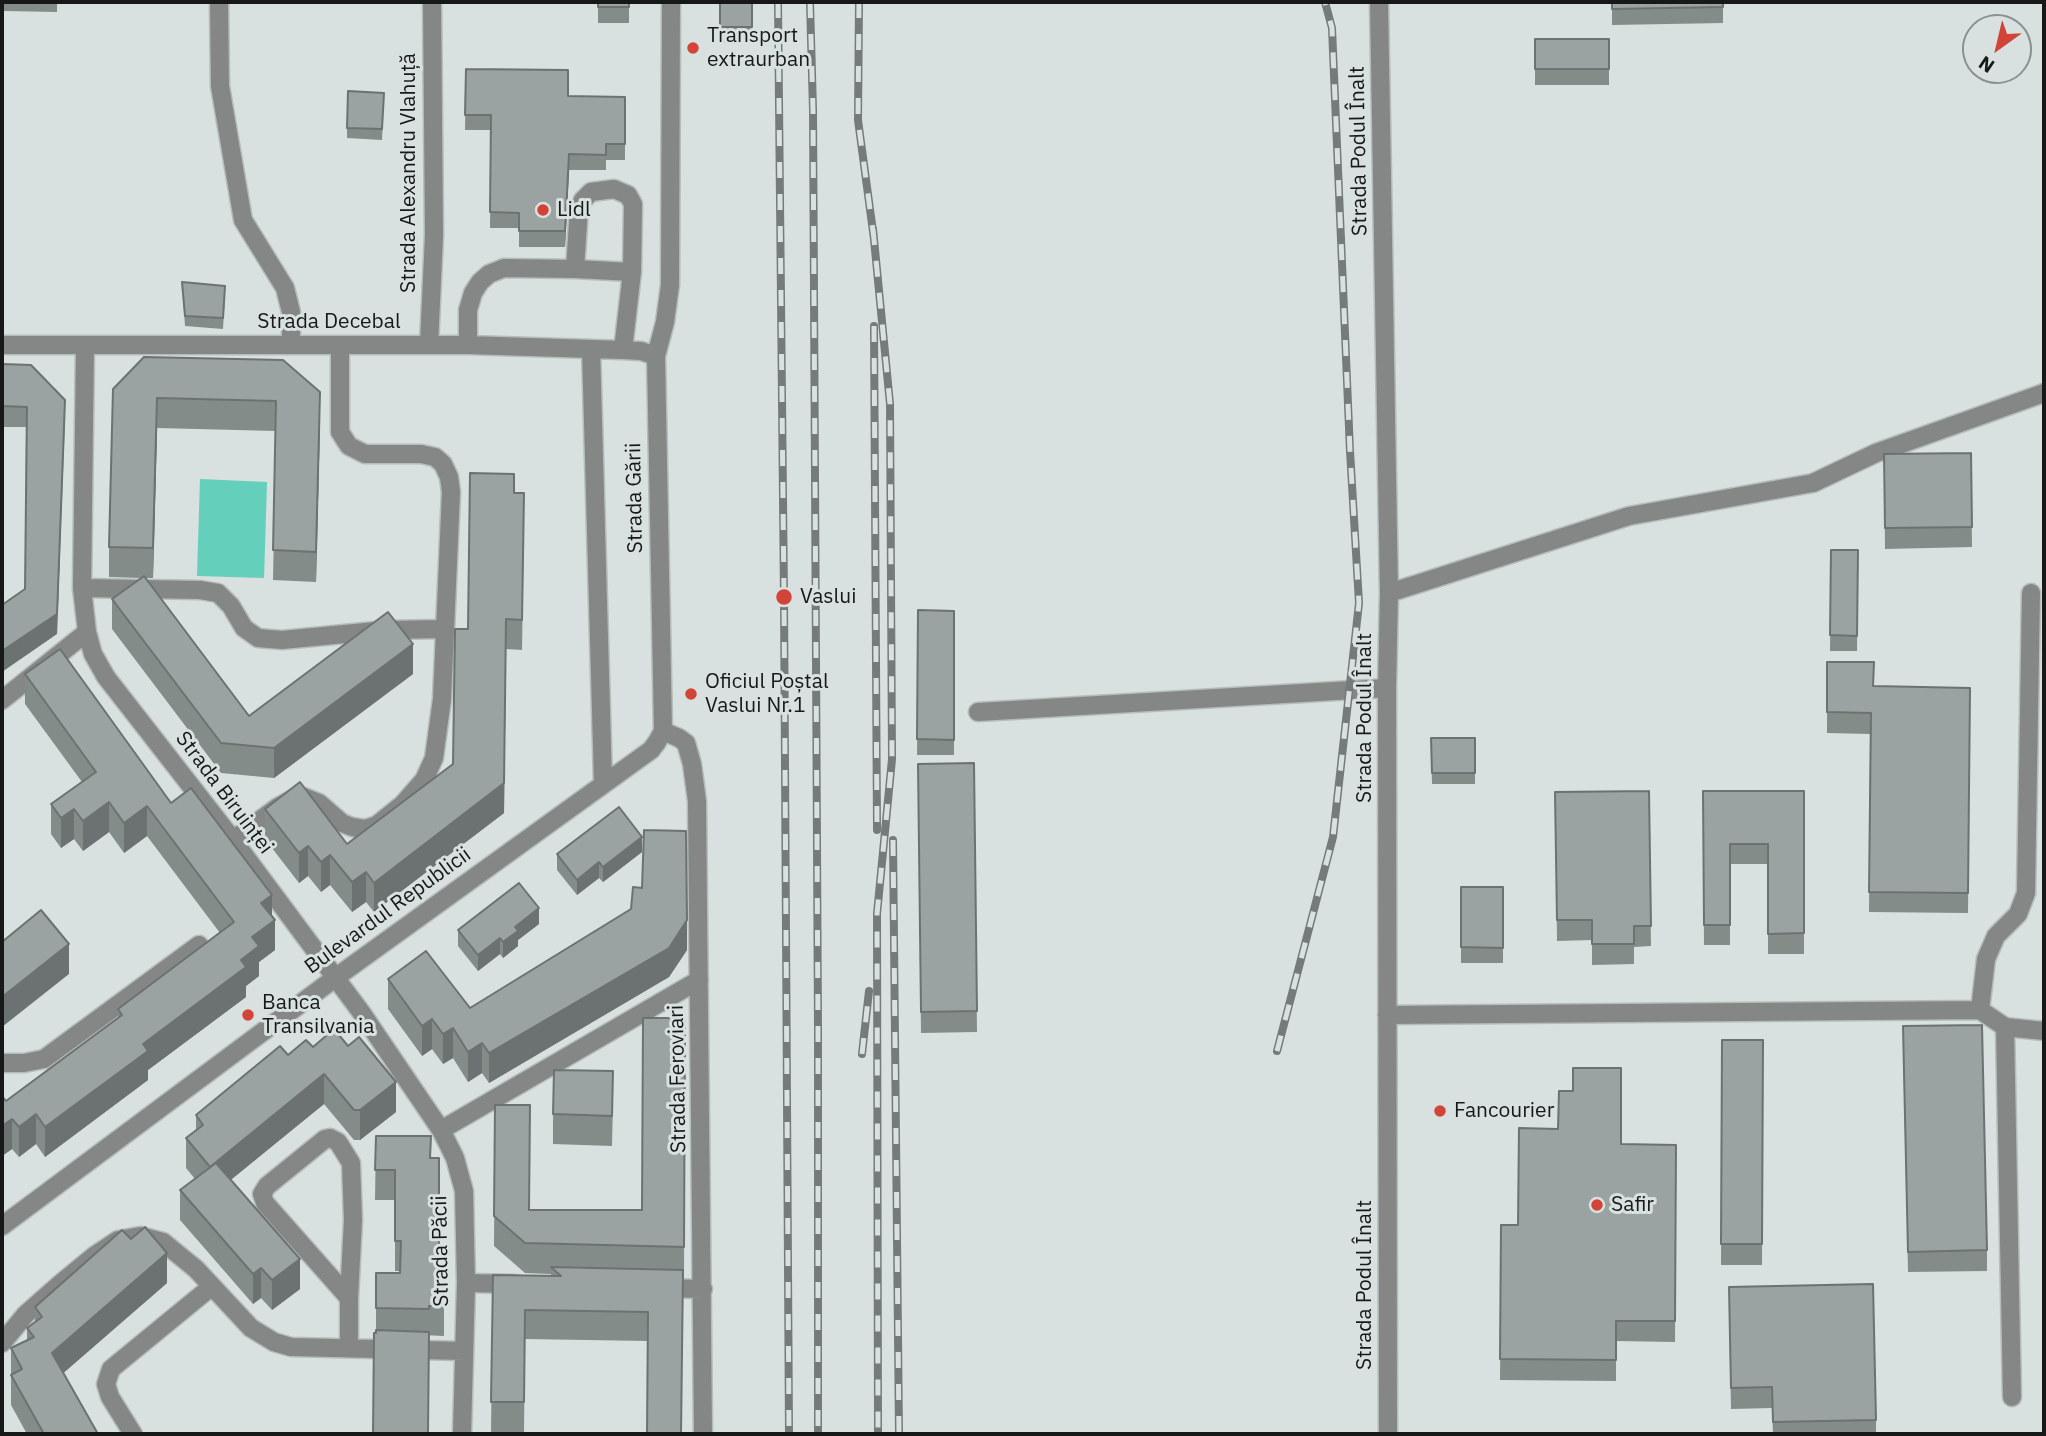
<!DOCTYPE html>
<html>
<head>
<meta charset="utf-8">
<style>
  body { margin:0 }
  #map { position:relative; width:2046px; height:1436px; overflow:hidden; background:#d8e1df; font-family:"IBM Plex Sans",sans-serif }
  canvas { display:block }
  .frame { position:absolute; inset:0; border:4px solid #161918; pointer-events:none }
  .north { position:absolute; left:1962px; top:14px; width:70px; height:70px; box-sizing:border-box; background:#d8e1df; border:2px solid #8a918f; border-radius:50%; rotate:214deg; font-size:19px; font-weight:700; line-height:28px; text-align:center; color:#161918 }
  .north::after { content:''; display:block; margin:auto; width:24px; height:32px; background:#d24437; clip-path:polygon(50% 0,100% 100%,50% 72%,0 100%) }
</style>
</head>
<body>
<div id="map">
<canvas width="2046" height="1436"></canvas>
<div class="frame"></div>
<div class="north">N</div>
</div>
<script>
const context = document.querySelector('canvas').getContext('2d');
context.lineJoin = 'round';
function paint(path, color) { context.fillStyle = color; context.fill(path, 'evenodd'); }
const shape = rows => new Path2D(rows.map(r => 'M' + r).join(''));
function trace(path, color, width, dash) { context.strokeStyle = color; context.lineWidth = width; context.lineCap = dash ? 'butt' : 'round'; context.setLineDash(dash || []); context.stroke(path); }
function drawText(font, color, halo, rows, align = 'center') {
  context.font = font + ' "IBM Plex Sans",sans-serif'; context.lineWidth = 6; context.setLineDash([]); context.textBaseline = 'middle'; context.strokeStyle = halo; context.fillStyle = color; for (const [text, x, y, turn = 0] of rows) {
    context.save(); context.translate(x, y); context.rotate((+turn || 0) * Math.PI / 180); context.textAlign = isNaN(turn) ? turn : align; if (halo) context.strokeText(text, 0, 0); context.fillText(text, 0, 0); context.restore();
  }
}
paint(shape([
  [200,479,267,482,264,578,197,576]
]), '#64cfba');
const minor = shape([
  [219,2,220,86,243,220,285,288,291,312,291,345],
  [1379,2,1389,593,1387,688,1388,1434],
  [575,269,632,272],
  [2,345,468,345,623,350,641,351,656,356],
  [429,345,434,235,432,2],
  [468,345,468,310,473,293,480,282,489,274,504,268,575,269,579,208,583,200,591,192,614,189,628,195,633,204,632,272,623,350],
  [85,346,82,588,87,632,93,654,106,677,233,840,361,1012,441,1130,455,1158,464,1191,466,1283,462,1434],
  [591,349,603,783],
  [82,588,200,590,218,593,231,606,244,628,258,638,282,640,386,630,444,629],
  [1389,593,1629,516,1813,483,1876,453,2044,393],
  [2,700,87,632],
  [978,712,1387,688],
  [663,731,679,738,686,743,692,764,697,801,703,1434],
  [233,840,278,807,293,799,304,797,319,803,342,823,352,827,365,829,377,825,403,804,424,780,434,758,442,699,451,492,449,477,443,464,435,457,421,454,365,454,349,446,340,432,340,345],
  [1980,1010,1986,959,1996,936,2018,914,2026,893,2031,593],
  [1387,1015,1980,1010,2005,1027,2044,1031],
  [2005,1027,2012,1397],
  [2,1063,24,1063,44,1059,199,945],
  [441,1130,699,980],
  [2,1226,335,978,651,750,657,742,663,731,656,356,665,322,670,285,671,2],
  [466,1283,515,1284],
  [659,1288,703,1289],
  [2,1343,26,1314,60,1284,94,1256,118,1240,140,1236,163,1242,196,1269,251,1328,274,1342,291,1347,464,1351],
  [349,1348,349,1298,265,1203,262,1194,267,1186,325,1139,330,1138,338,1142,351,1163,353,1220,349,1298],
  [133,1434,110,1397,106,1384,111,1369,211,1287]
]);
trace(minor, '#b5bdbb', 21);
trace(minor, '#848786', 18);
const rail = shape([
  [778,2,784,597,789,1434],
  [810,2,813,110,818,1026,818,1434],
  [859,2,858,120,874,239],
  [873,229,890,404,892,759,877,914,878,1434],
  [874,326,877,830],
  [893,840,899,1434],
  [1277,1051,1333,837,1359,603,1350,451,1332,28,1325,2],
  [862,1054,869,991]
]);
trace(rail, '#757b7a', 8);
trace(rail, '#d8e1df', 5, [16]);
paint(shape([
  [4,2,57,2,57,12,4,11],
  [138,2,192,2,192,3],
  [598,2,629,2,629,23,598,23],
  [720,2,752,2,752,42,720,43],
  [1612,2,1723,2,1723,23,1612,25],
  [1535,39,1609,39,1609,85,1535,85],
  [466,69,568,96,625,97,625,160,606,160,606,170,569,170,565,247,519,247,519,228,490,228,491,130,465,130],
  [384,93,382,140,347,138,347,128],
  [182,282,225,296,223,329,185,326],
  [144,357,283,360,320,422,316,582,273,580,276,431,157,428,153,578,145,578,249,716,413,674,274,778,221,773,112,629,112,599,141,578,109,577,109,547],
  [2,364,65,421,57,634,25,589,26,427,2,427],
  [1971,453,1972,547,1885,549,1884,454],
  [514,493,524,523,522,650,506,649,504,813,374,912,366,902,352,912,330,885,321,892,308,876,299,883,265,839,265,809,347,844,453,764,468,629],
  [1831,550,1858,550,1857,651,1830,651],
  [918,610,954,611,954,755,917,755],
  [1827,662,1873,686,1970,688,1968,913,1869,912,1870,734,1827,733],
  [25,674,171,803,272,917,275,950,259,962,259,976,246,986,246,997,148,1070,148,1080,45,1157,36,1144,19,1157,12,1149,2,1156,2,1096,6,1101,118,1018,118,1009,220,933,147,836,124,853,109,832,83,851,74,839,61,848,51,834,51,804,82,782,25,704],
  [1431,738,1475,738,1475,784,1432,784],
  [974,763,977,1032,921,1033,918,764],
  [1649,791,1651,946,1634,947,1634,964,1592,965,1592,940,1557,941,1555,792],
  [1703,791,1804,791,1804,954,1768,954,1768,864,1730,864,1730,945,1704,945],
  [642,852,603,882,599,878,577,895,557,870,557,854],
  [1461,887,1503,887,1503,963,1461,963],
  [539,924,518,940,518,946,503,958,500,954,478,971,458,946,458,930],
  [687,950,669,977,489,1083,482,1073,468,1082,453,1058,443,1064,432,1049,422,1056,388,1009,388,979,470,1008],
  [685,1018,684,1277,648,1341,525,1339,524,1432,491,1432,493,1275,551,1276,551,1274,525,1273,494,1246,495,1105,529,1210,642,1210],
  [1722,1040,1763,1040,1762,1265,1721,1265],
  [1903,1046,1987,1250,1987,1271,1908,1272],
  [313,1047,396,1112,360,1140,354,1140,324,1104,231,1179,300,1289,272,1310,261,1298,253,1304,180,1220,180,1190,195,1179,186,1168,186,1138,196,1130,196,1115,288,1055],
  [613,1101,612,1146,553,1144,553,1114],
  [376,1136,431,1158,439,1253,444,1253,444,1336,376,1333,376,1273,400,1273,400,1271,395,1271,395,1200,375,1200],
  [1621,1144,1676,1145,1675,1342,1616,1341,1616,1381,1500,1380,1501,1225,1518,1225],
  [167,1283,63,1373,98,1434,27,1434,11,1405,11,1348,27,1340,27,1328,35,1322,35,1307],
  [1729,1307,1876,1420,1876,1434,1773,1434,1772,1408,1731,1409]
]), '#848c8a');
paint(shape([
  [569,154,569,170,565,247,565,231],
  [320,392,320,422,316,582,316,552],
  [157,398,157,428,153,578,153,548],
  [65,400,57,634,2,672,2,651,57,614],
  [413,644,413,674,274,778,274,748],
  [506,649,504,813,374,912,374,883,504,783],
  [109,802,109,832,83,851,83,821],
  [147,806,147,836,124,853,124,823],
  [74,809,74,839,61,848,61,818],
  [642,837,642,852,603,882,603,867],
  [308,846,308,876,299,883,299,853],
  [330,855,330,885,321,892,321,862],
  [599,862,599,878,577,895,577,880],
  [366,872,366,902,352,912,352,882],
  [272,895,272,922,275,920,275,950,259,962,259,976,246,986,246,997,148,1070,148,1080,45,1157,45,1127,241,960,252,937,261,903],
  [539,908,539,924,518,940,518,946,503,958,503,942,515,927],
  [687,920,687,950,669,977,489,1083,489,1053],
  [500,938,500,954,478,971,478,955],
  [69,944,69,974,2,1027,2,997],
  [432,1019,432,1049,422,1056,422,1026],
  [453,1028,453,1058,443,1064,443,1034],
  [482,1043,482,1073,468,1082,468,1052],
  [324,1074,324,1104,210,1197,210,1167],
  [396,1082,396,1112,360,1140,360,1110],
  [36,1114,36,1144,19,1157,19,1127],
  [12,1119,12,1149,2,1156,2,1126],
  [167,1253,167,1283,52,1383,52,1353],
  [300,1259,300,1289,272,1310,272,1280],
  [261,1268,261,1298,253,1304,253,1274]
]), '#6c7271');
const building = shape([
  [598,2,629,2,629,7,598,7,598,2],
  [720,2,752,2,752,27,720,27,720,2],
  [1612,2,1723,2,1723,7,1612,9,1612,2],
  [1535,39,1609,39,1609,69,1535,69,1535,39],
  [466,69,568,70,568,96,625,97,625,144,606,144,606,155,569,154,565,231,519,231,519,213,490,212,491,115,465,115,466,69],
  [348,91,384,93,382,129,347,128,348,91],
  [182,282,225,286,223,318,185,316,182,282],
  [144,357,283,360,320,392,316,552,273,550,276,401,157,398,153,548,109,547,113,389,144,357],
  [2,364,31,365,65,400,57,614,2,651,2,605,25,589,27,407,2,406,2,364],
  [1971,453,1972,527,1885,528,1884,454,1971,453],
  [470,473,514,474,514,493,524,493,522,620,506,619,504,783,374,883,366,872,352,882,330,855,321,862,308,846,299,853,265,809,300,782,347,844,453,764,455,629,468,629,470,473],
  [1831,550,1858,550,1857,636,1830,635,1831,550],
  [144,576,249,716,388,612,413,644,274,748,221,743,112,599,144,576],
  [918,610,954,611,954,740,917,739,918,610],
  [60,649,171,803,191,788,272,895,261,903,275,920,252,937,259,946,241,960,246,967,143,1044,148,1051,45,1127,36,1114,19,1127,12,1119,2,1126,2,1096,6,1101,122,1015,118,1009,234,922,147,806,124,823,109,802,83,821,74,809,61,818,51,804,96,772,25,674,60,649],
  [1827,662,1874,662,1873,686,1970,688,1968,893,1869,892,1871,713,1827,712,1827,662],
  [1431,738,1475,738,1475,773,1432,773,1431,738],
  [974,763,977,1011,921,1012,918,764,974,763],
  [1649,791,1651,926,1634,926,1634,944,1592,944,1592,920,1557,920,1555,792,1649,791],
  [1703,791,1804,791,1804,933,1768,934,1768,844,1730,844,1730,925,1704,925,1703,791],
  [619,807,642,837,603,867,599,862,577,880,557,854,619,807],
  [644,830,686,831,687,920,669,948,489,1053,482,1043,468,1052,453,1028,443,1034,432,1019,422,1026,388,979,426,951,470,1008,631,909,633,887,642,888,644,830],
  [519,883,539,908,515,927,518,931,503,942,500,938,478,955,458,930,519,883],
  [1461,887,1503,887,1503,948,1461,947,1461,887],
  [41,910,69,944,2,997,2,942,41,910],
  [643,1018,685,1018,684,1247,525,1243,494,1216,495,1105,530,1105,529,1210,642,1210,643,1018],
  [1982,1025,1987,1250,1908,1252,1903,1026,1982,1025],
  [334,1029,348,1046,359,1037,396,1082,360,1110,354,1110,324,1074,210,1167,186,1138,203,1125,196,1115,280,1046,288,1055,306,1040,313,1047,334,1029],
  [1722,1040,1763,1040,1762,1244,1721,1244,1722,1040],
  [1573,1068,1621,1068,1621,1144,1676,1145,1675,1321,1616,1321,1616,1360,1500,1359,1501,1225,1518,1225,1519,1128,1558,1129,1559,1091,1573,1091,1573,1068],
  [554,1070,613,1071,612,1116,553,1114,554,1070],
  [376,1136,431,1136,430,1158,439,1158,439,1253,444,1253,444,1306,429,1306,429,1309,376,1308,376,1273,400,1273,401,1241,395,1241,395,1170,375,1170,376,1136],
  [216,1163,300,1259,272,1280,261,1268,253,1274,180,1190,216,1163],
  [145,1227,167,1253,52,1353,98,1434,44,1434,11,1375,22,1369,11,1348,34,1337,27,1328,42,1317,35,1307,122,1230,131,1239,145,1227],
  [551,1267,683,1270,681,1434,647,1434,648,1312,525,1310,524,1402,491,1402,493,1275,561,1276,551,1267],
  [1873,1284,1876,1420,1773,1422,1772,1387,1731,1388,1729,1287,1873,1284],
  [376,1330,429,1332,428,1434,373,1434,374,1333,376,1333,376,1330]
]);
paint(building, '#9aa3a1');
trace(building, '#6c7271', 2);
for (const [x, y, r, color] of [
  [693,48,7,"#d24437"],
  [543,210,7,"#d24437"],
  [784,597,9,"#d24437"],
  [691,694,7,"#d24437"],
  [248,1015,7,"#d24437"],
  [1440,1111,7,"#d24437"],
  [1597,1205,7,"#d24437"]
]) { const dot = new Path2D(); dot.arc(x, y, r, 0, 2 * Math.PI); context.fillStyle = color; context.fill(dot); trace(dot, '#d8e1df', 2.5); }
drawText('21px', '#161918', '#d8e1df', [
  ["Transport",707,36],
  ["extraurban",707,60],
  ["Lidl",557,210],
  ["Vaslui",800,597],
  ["Oficiul Poștal",705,682],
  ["Vaslui Nr.1",705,706],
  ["Banca",262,1003],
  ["Transilvania",262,1027],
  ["Fancourier",1454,1111],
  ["Safir",1611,1205]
], 'left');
drawText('21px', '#161918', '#d8e1df', [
  ["Strada Podul Înalt",1359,151,-91],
  ["Strada Alexandru Vlahuță",409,173,-90],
  ["Strada Decebal",329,322],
  ["Strada Gării",635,498,-91],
  ["Strada Podul Înalt",1365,718,-90],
  ["Strada Biruinței",224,793,53],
  ["Bulevardul Republicii",388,911,-36],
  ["Strada Feroviari",678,1079,-91],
  ["Strada Păcii",441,1251,-91],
  ["Strada Podul Înalt",1365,1285,-90]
]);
</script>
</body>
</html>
